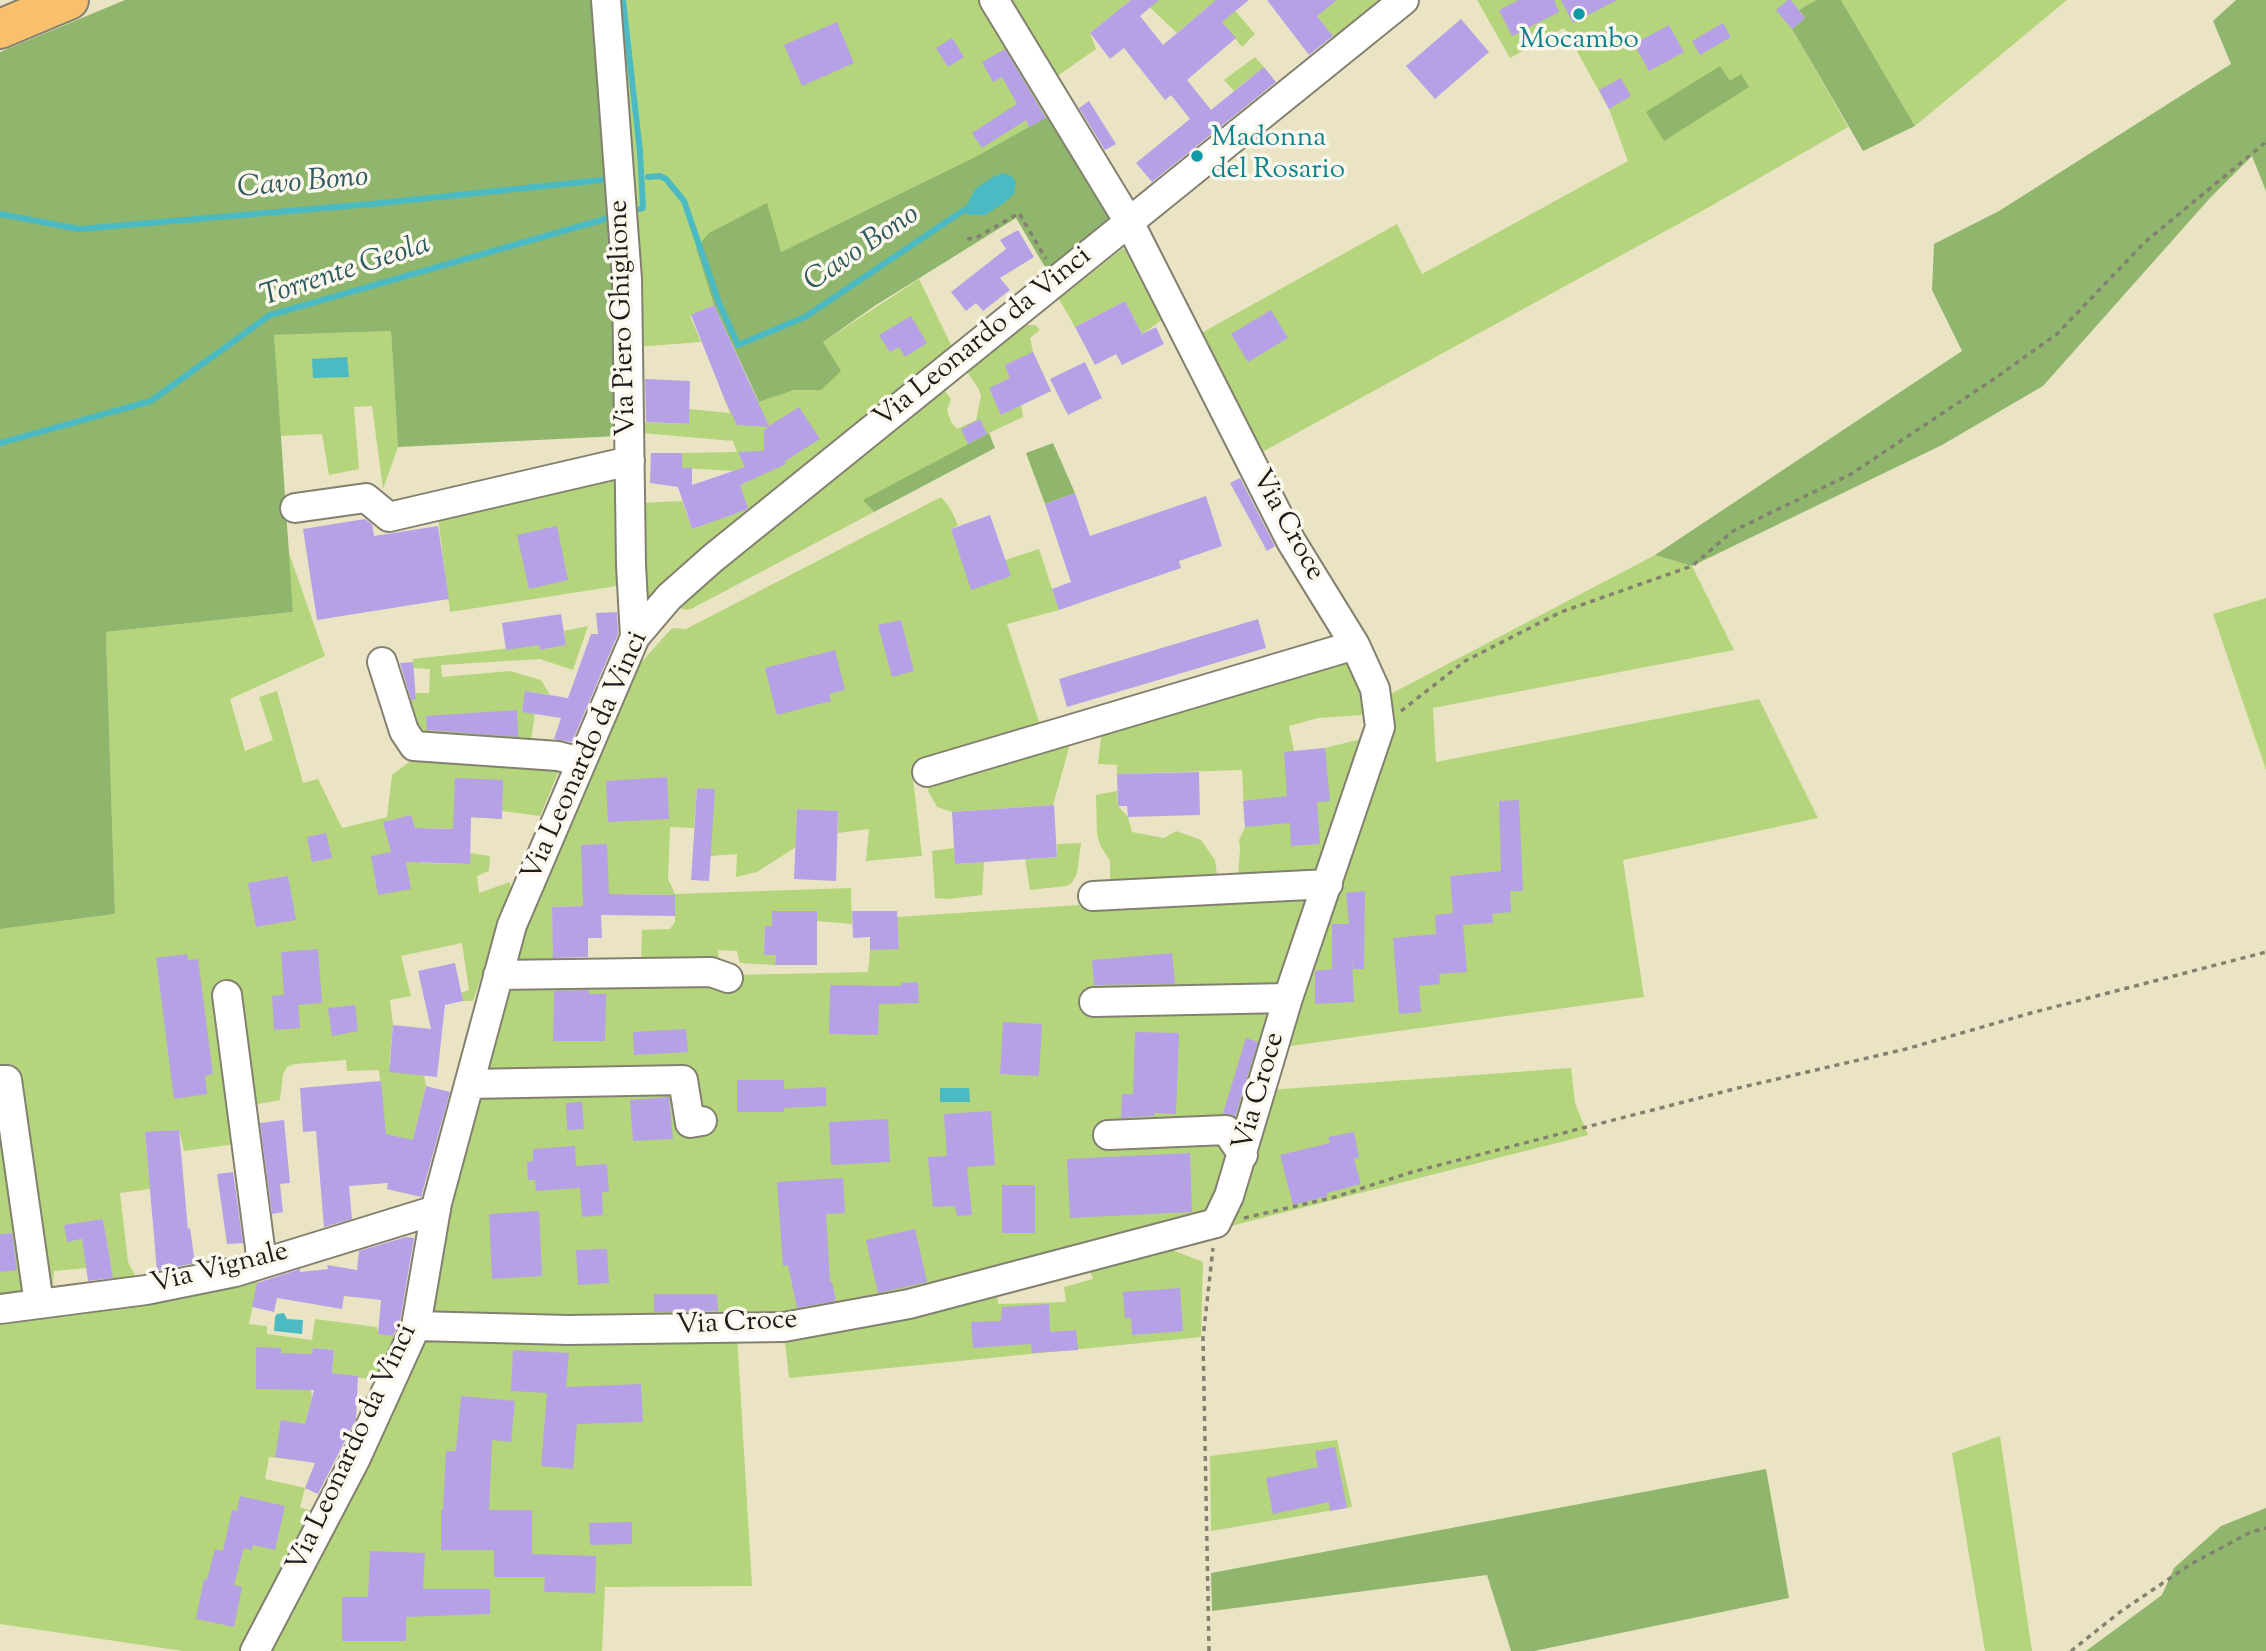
<!DOCTYPE html>
<html>
<head>
<meta charset="utf-8">
<style>
  body { margin:0 }
  canvas { display:block; background:#eae4c4 }
</style>
</head>
<body>
<canvas width="2266" height="1651"></canvas>
<script>
const context = document.querySelector('canvas').getContext('2d');
context.lineJoin = 'round';
function paint(path, color) { context.fillStyle = color; context.fill(path, 'evenodd'); }
const shape = rows => new Path2D(rows.map(r => 'M' + r).join(''));
function trace(path, color, width, dash) { context.strokeStyle = color; context.lineWidth = width; context.lineCap = dash ? 'butt' : 'round'; context.setLineDash(dash || []); context.stroke(path); }
function drawText(font, color, halo, rows, align = 'center') {
  context.font = font + ' "Sorts Mill Goudy",serif'; context.lineWidth = 7; context.setLineDash([]); context.textBaseline = 'middle'; context.strokeStyle = halo; context.fillStyle = color; for (const [text, x, y, turn = 0] of rows) {
    context.save(); context.translate(x, y); context.rotate((+turn || 0) * Math.PI / 180); context.textAlign = isNaN(turn) ? turn : align; if (halo) context.strokeText(text, 0, 0); context.fillText(text, 0, 0); context.restore();
  }
}
paint(shape([
  [611,0,983,0,1050,115,977,156,781,252,696,248,714,305,690,316,701,342,636,347],
  [1003,0,1131,0,1090,33,1096,49,1056,77],
  [1142,0,1226,0,1255,34,1242,47,1209,6,1177,33],
  [1305,0,1389,0,1337,42],
  [1477,0,1816,0,1799,10,1805,18,1792,29,1848,127,1702,211,1255,456,1196,336,1397,224,1422,274,1628,161,1609,109,1564,28,1510,58],
  [1841,0,2067,0,1915,126],
  [1255,57,1264,67,1234,91,1224,80],
  [1122,249,1137,252,1169,315,1142,334,1125,301,1075,327,1059,299],
  [919,279,953,349,650,602,638,592,639,503,682,501,692,529,748,509,735,471,682,468,682,453,737,452,733,441,642,433,640,422,688,424,689,409,730,413,724,398,741,367,759,402,794,390,821,390,823,342],
  [1027,325,1035,325,1040,330,1030,338,1033,352,1051,391,1021,405,1023,417,989,433,864,500,874,512,691,609,685,610,680,608,682,602,780,520,944,390,951,399,947,410,951,422,957,429,976,420,981,396,978,388,966,370],
  [391,331,398,447,383,489,372,406,354,407,359,469,329,475,322,434,280,436,273,335],
  [618,479,617,586,450,612,438,518],
  [941,497,950,508,958,525,951,529,972,589,1005,560,1039,549,1059,610,1007,624,1042,731,912,770,922,856,866,861,869,829,838,833,838,811,797,809,796,847,757,872,736,877,737,854,710,856,714,789,697,788,694,828,670,827,668,879,675,894,851,888,852,924,817,921,817,911,773,911,772,926,765,927,764,954,776,955,775,965,740,963,737,951,718,950,719,964,641,965,642,930,670,929,675,922,675,895,613,894,601,905,552,907,554,966,508,967,633,672,655,647,672,628,686,629],
  [288,550,325,656,230,699,245,751,273,740,259,697,277,691,303,783,318,779,342,828,387,817,392,775,424,751,421,740,400,700,416,699,416,693,429,693,430,669,413,668,413,659,539,645,540,650,566,645,564,631,588,626,573,670,540,659,441,665,442,677,510,671,541,680,550,695,526,691,522,711,535,714,530,746,561,766,540,816,502,811,502,819,464,817,463,829,421,828,420,863,469,864,470,853,490,856,489,871,477,876,479,893,510,882,511,891,473,1001,463,1001,461,993,469,990,462,943,401,956,411,996,390,1000,393,1025,389,1065,424,1075,426,1086,413,1140,379,1148,384,1123,379,1070,347,1071,346,1060,295,1064,287,1067,283,1074,280,1100,247,1106,236,1144,184,1151,179,1130,145,1133,150,1189,120,1193,128,1262,140,1285,114,1287,103,1219,67,1241,84,1239,87,1268,54,1271,53,1286,48,1294,0,1304,0,929,115,914,106,632,293,612],
  [1655,555,1692,566,1734,650,1433,708,1436,762,1759,699,1818,818,1623,860,1644,997,1283,1047,1383,698],
  [2266,598,2266,770,2213,614],
  [1350,652,1367,692,1362,715,1318,718,1289,726,1294,751,1325,748,1361,739,1317,879,1238,876,1240,849,1239,840,1245,827,1242,770,1117,774,1117,765,1098,764,1101,737,1107,726],
  [1062,739,1069,748,1053,805,952,812,937,807,928,791,930,781],
  [1117,791,1118,806,1128,817,1132,832,1164,838,1176,831,1201,840,1215,860,1217,875,1209,881,1110,882,1110,861,1100,845,1097,834,1096,795],
  [1081,843,1077,873,1072,883,1066,886,1030,890,1025,859,1057,857,1057,844],
  [954,848,956,864,984,862,982,895,948,899,935,898,932,851],
  [1322,889,1246,1129,1206,1214,847,1313,426,1323,445,1212,505,980,868,972,870,950,899,948,897,917],
  [1571,1068,1575,1103,1588,1135,1219,1229,1269,1090],
  [1162,1246,1203,1262,1201,1337,789,1378,784,1333,997,1294,998,1304,1066,1302,1064,1287,1093,1279,1087,1263],
  [260,1271,249,1324,267,1326,267,1334,312,1340,315,1319,377,1327,378,1334,397,1336,379,1381,332,1373,334,1350,313,1348,310,1383,312,1397,303,1431,297,1432,293,1460,269,1457,265,1479,305,1488,300,1507,316,1513,246,1651,183,1651,0,1624,0,1317],
  [426,1333,737,1335,752,1586,605,1587,602,1651,269,1651],
  [2000,1436,2032,1651,1985,1651,1952,1453],
  [1337,1440,1352,1507,1211,1531,1210,1456]
]), '#b4d57c');
paint(shape([
  [125,0,595,0,617,276,618,436,398,447,391,331,274,335,293,612,106,632,115,914,0,929,0,52],
  [1816,0,1841,0,1915,126,1863,151,1792,29,1805,18,1799,10],
  [2236,0,2266,0,2266,191,2252,156,2210,198,2043,386,1942,445,1692,566,1655,555,1962,351,1932,290,1934,244,1999,211,2231,64,2213,21],
  [1720,66,1730,81,1741,74,1749,87,1664,141,1646,112],
  [1050,115,1119,221,1049,274,1016,218,876,305,823,342,841,371,821,390,794,390,759,402,714,305,696,248,709,233,767,203,781,252,977,156],
  [989,433,995,448,874,512,863,500],
  [1053,443,1075,493,1045,504,1026,453],
  [1766,1469,1789,1598,1534,1651,1511,1651,1487,1575,1212,1611,1211,1573],
  [2266,1508,2266,1651,2086,1651,2162,1595,2174,1568,2221,1526]
]), '#8fb66c');
paint(shape([
  [1003,173,1011,176,1016,181,1014,194,1004,203,985,215,968,215,964,210,975,189,993,177],
  [347,357,349,377,313,378,312,359],
  [940,1088,969,1088,970,1102,940,1102],
  [284,1313,287,1319,303,1320,302,1334,274,1331,275,1317,277,1314]
]), '#4bbac3');
trace(shape([
  [623,0,640,152,643,208,640,209],
  [648,177,660,176,666,179,684,201,719,303,738,345,805,317,964,210],
  [0,214,79,229,371,204,612,179],
  [0,443,151,401,270,315,605,219]
]), '#4bbac3', 6);
paint(shape([
  [1131,0,1159,0,1140,16,1163,45,1216,0,1249,0,1222,22,1236,38,1187,80,1211,110,1264,67,1276,82,1152,182,1136,163,1190,119,1171,95,1165,100,1124,48,1110,59,1090,33],
  [1267,0,1337,0,1317,16,1333,36,1309,55],
  [1519,0,1554,0,1559,12,1512,36,1499,10],
  [1561,0,1617,0,1573,23],
  [1788,0,1791,0,1805,18,1792,29,1776,10],
  [1461,19,1489,52,1435,99,1406,66],
  [837,22,854,63,802,86,784,45],
  [1723,23,1731,37,1700,55,1692,41],
  [1669,25,1684,52,1649,71,1634,44],
  [952,38,964,57,948,67,936,48],
  [1005,49,1046,118,1029,127,1026,120,982,148,972,133,1017,104,1002,77,993,82,982,62],
  [1621,78,1631,96,1609,109,1599,90],
  [1089,101,1116,144,1105,150,1079,108],
  [1018,230,1034,257,1000,278,1010,290,983,311,976,303,966,311,951,292,1006,249,1000,240],
  [1125,301,1142,334,1156,327,1164,344,1122,365,1116,354,1095,365,1075,327],
  [714,305,769,426,799,407,820,439,785,461,786,464,740,485,748,508,746,510,692,529,678,487,650,483,651,453,682,453,682,468,692,468,692,485,745,467,738,452,764,451,764,430,769,427,737,425,724,398,691,315],
  [1271,310,1288,338,1248,362,1231,334],
  [911,316,927,343,905,357,899,347,890,352,879,335],
  [1033,352,1051,391,1001,415,989,388,1010,378,1005,365],
  [1085,362,1102,398,1068,415,1050,379],
  [645,379,690,381,689,424,646,422],
  [980,419,987,434,968,444,961,429],
  [1240,478,1275,546,1267,551,1230,483],
  [1075,493,1090,536,1206,496,1222,546,1179,561,1181,568,1059,610,1052,589,1071,582,1045,504],
  [990,515,1011,576,971,590,951,529],
  [365,519,372,524,374,536,438,526,449,599,317,620,303,529],
  [557,526,568,580,529,589,517,535],
  [617,612,618,634,572,742,554,739,561,718,522,712,525,691,568,698,591,634,598,634,596,613],
  [561,614,566,645,540,650,539,645,506,650,502,623],
  [1258,619,1266,648,1067,707,1059,679],
  [901,620,914,671,892,677,878,625],
  [835,650,845,690,829,694,831,701,777,715,765,668],
  [413,662,416,699,411,700,400,663],
  [517,710,518,737,427,730,426,716],
  [1325,748,1330,801,1317,802,1320,844,1291,846,1290,823,1245,827,1243,801,1287,796,1284,752],
  [1199,772,1200,815,1128,817,1127,806,1118,806,1117,774],
  [667,777,669,819,608,822,606,781],
  [455,778,503,780,502,819,471,817,470,864,406,862,411,889,378,895,371,856,391,852,383,822,411,815,415,828,453,829],
  [697,788,715,789,709,881,691,880],
  [1519,800,1523,891,1510,891,1511,912,1492,914,1493,923,1463,925,1467,972,1439,974,1440,984,1419,986,1421,1012,1399,1014,1393,938,1436,934,1435,915,1453,913,1450,876,1501,871,1499,801],
  [1054,805,1057,857,955,864,952,812],
  [797,809,838,811,836,881,794,879],
  [326,833,332,858,312,862,307,837],
  [607,844,609,894,675,895,675,916,601,915,602,938,588,938,588,957,553,958,552,907,583,906,581,845],
  [288,876,296,920,256,927,248,883],
  [1365,891,1364,969,1353,969,1352,958,1354,1002,1315,1004,1315,971,1332,969,1332,924,1349,924,1346,893],
  [772,911,817,911,817,965,775,965,776,955,764,955,765,926,772,926],
  [852,911,897,911,899,949,870,950,870,937,853,938],
  [318,949,322,1003,298,1005,300,1028,274,1030,272,996,284,995,281,952],
  [1172,953,1175,984,1094,985,1092,960],
  [187,954,188,960,198,959,213,1074,205,1076,207,1094,174,1099,156,958],
  [455,963,463,1001,445,1005,437,1077,389,1072,393,1025,431,1029,418,971],
  [918,982,919,1003,879,1004,878,1035,829,1034,830,985,901,986,901,983],
  [589,990,589,994,606,994,605,1041,553,1041,554,991],
  [355,1005,358,1031,332,1036,328,1008],
  [1003,1022,1042,1024,1039,1076,1000,1074],
  [686,1029,688,1052,634,1055,633,1032],
  [1135,1032,1179,1033,1176,1114,1155,1113,1154,1116,1121,1118,1122,1094,1133,1094],
  [1246,1038,1258,1042,1235,1117,1223,1113],
  [737,1080,784,1080,784,1089,826,1087,826,1106,784,1108,784,1112,737,1112],
  [381,1081,386,1134,413,1140,426,1086,450,1092,421,1197,387,1189,388,1183,349,1186,352,1219,324,1227,316,1131,303,1132,300,1088],
  [669,1097,673,1139,633,1141,630,1100],
  [582,1102,584,1129,567,1130,566,1103],
  [991,1111,995,1165,967,1167,972,1215,957,1216,955,1206,933,1207,928,1157,947,1156,944,1114],
  [888,1119,890,1162,831,1165,829,1122],
  [284,1120,290,1183,280,1184,283,1212,272,1214,260,1123],
  [179,1130,188,1229,190,1228,195,1263,157,1271,145,1132],
  [1354,1132,1359,1157,1354,1159,1361,1184,1327,1193,1328,1196,1293,1205,1280,1155,1330,1143,1328,1137],
  [575,1146,576,1166,607,1164,609,1192,602,1192,603,1215,582,1217,580,1188,536,1191,535,1180,528,1180,527,1162,533,1161,533,1149],
  [1190,1153,1192,1212,1070,1218,1067,1159],
  [233,1172,243,1243,227,1244,217,1174],
  [843,1178,845,1213,826,1214,830,1282,832,1282,836,1301,797,1308,788,1265,783,1266,777,1182],
  [1002,1185,1035,1185,1035,1233,1002,1233],
  [539,1211,542,1276,492,1279,489,1214],
  [103,1219,113,1278,88,1281,82,1239,67,1242,64,1225],
  [915,1229,927,1282,878,1293,866,1240],
  [12,1233,17,1270,0,1272,0,1234],
  [406,1237,414,1238,400,1321,393,1336,378,1334,381,1300,344,1296,342,1309,277,1298,274,1312,252,1307,257,1283,300,1269,300,1272,328,1269,327,1265,357,1270,359,1251],
  [607,1249,609,1283,578,1285,576,1250],
  [1180,1288,1183,1331,1132,1335,1131,1318,1125,1318,1123,1292],
  [654,1294,717,1294,718,1311,654,1312],
  [1049,1304,1050,1332,1076,1330,1078,1350,1032,1353,1031,1344,973,1348,971,1322,1001,1321,1002,1307],
  [256,1347,281,1348,281,1353,312,1354,313,1348,334,1350,332,1373,358,1376,356,1419,318,1494,305,1488,315,1463,275,1457,281,1420,305,1424,314,1390,256,1389],
  [513,1350,569,1353,566,1387,641,1384,643,1422,577,1424,573,1469,541,1466,547,1393,511,1391],
  [461,1396,515,1401,511,1442,492,1440,489,1510,532,1510,532,1554,596,1556,595,1593,544,1592,545,1577,494,1577,494,1550,441,1550,441,1510,443,1510,446,1451,456,1451],
  [1335,1447,1347,1508,1330,1511,1329,1502,1273,1514,1266,1478,1318,1467,1315,1451],
  [240,1496,285,1506,275,1550,253,1545,252,1550,244,1548,234,1585,242,1587,234,1627,196,1619,204,1579,207,1580,215,1549,223,1551,232,1510,237,1511],
  [632,1522,632,1544,590,1545,589,1523],
  [370,1551,425,1553,423,1589,490,1589,490,1614,406,1617,406,1641,342,1641,342,1597,368,1597]
]), '#b7a1e6');
const minor = shape([
  [606,0,627,279,631,565,635,637],
  [295,508,366,498,389,517,630,461],
  [382,662,404,731,414,746,558,756,581,762],
  [927,772,1355,645],
  [1093,896,1328,884],
  [498,975,711,972,728,978],
  [227,995,262,1263],
  [1094,1002,1288,998],
  [0,1080,7,1080,39,1304],
  [469,1084,683,1080,690,1123,702,1121],
  [1108,1135,1226,1130,1243,1155],
  [0,1309,146,1290,235,1272,436,1210],
  [416,1326,568,1330,784,1327,909,1304,1216,1223,1229,1196,1288,998,1380,727,1375,689,1355,645,1291,541,1129,222,994,0],
  [255,1651,356,1458,416,1326,437,1203,512,925,635,637,669,597,713,558,1404,0]
]);
const highway = shape([
  [0,29,69,0]
]);
trace(minor, '#838070', 32);
trace(highway, '#838070', 42);
trace(shape([
  [967,239,976,238,1019,213,1046,259],
  [1401,711,1465,661,1561,612,1692,566,1733,531,1851,474,1991,381,2057,334,2145,242,2266,142],
  [1244,1218,1335,1197,1412,1172,1734,1089,1906,1049,2031,1013,2266,952],
  [1209,1651,1203,1338,1213,1248],
  [2071,1651,2120,1612,2191,1564,2251,1532,2266,1528]
]), '#838070', 3.5, [5, 5]);
trace(minor, '#fff', 28);
trace(highway, '#f8bf6c', 38);
for (const [x, y, r, color] of [
  [1579,14,7,"#0f9aa8"],
  [1197,156,7,"#0f9aa8"]
]) { const dot = new Path2D(); dot.arc(x, y, r, 0, 2 * Math.PI); context.fillStyle = color; context.fill(dot); trace(dot, '#fbf7ec', 2.5); }
drawText('28px', '#0d838f', '#fbf7ec', [
  ["Mocambo",1579,42],
  ["Madonna",1211,140,"left"],
  ["del Rosario",1211,172,"left"]
]);
drawText('28px', '#1c1c1c', '#fbf7ec', [
  ["Via Piero Ghiglione",625,318,-92],
  ["Via Leonardo da Vinci",984,339,-39],
  ["Via Croce",1286,526,61],
  ["Via Leonardo da Vinci",587,757,-66],
  ["Via Croce",1261,1092,-74],
  ["Via Vignale",220,1270,-14],
  ["Via Croce",737,1325,-3],
  ["Via Leonardo da Vinci",354,1449,-65]
]);
drawText('italic 30px', '#2f5b5f', '#fbf7ec', [
  ["Cavo Bono",303,185,-5],
  ["Cavo Bono",863,250,-34],
  ["Torrente Geola",346,273,-18]
]);
</script>
</body>
</html>
